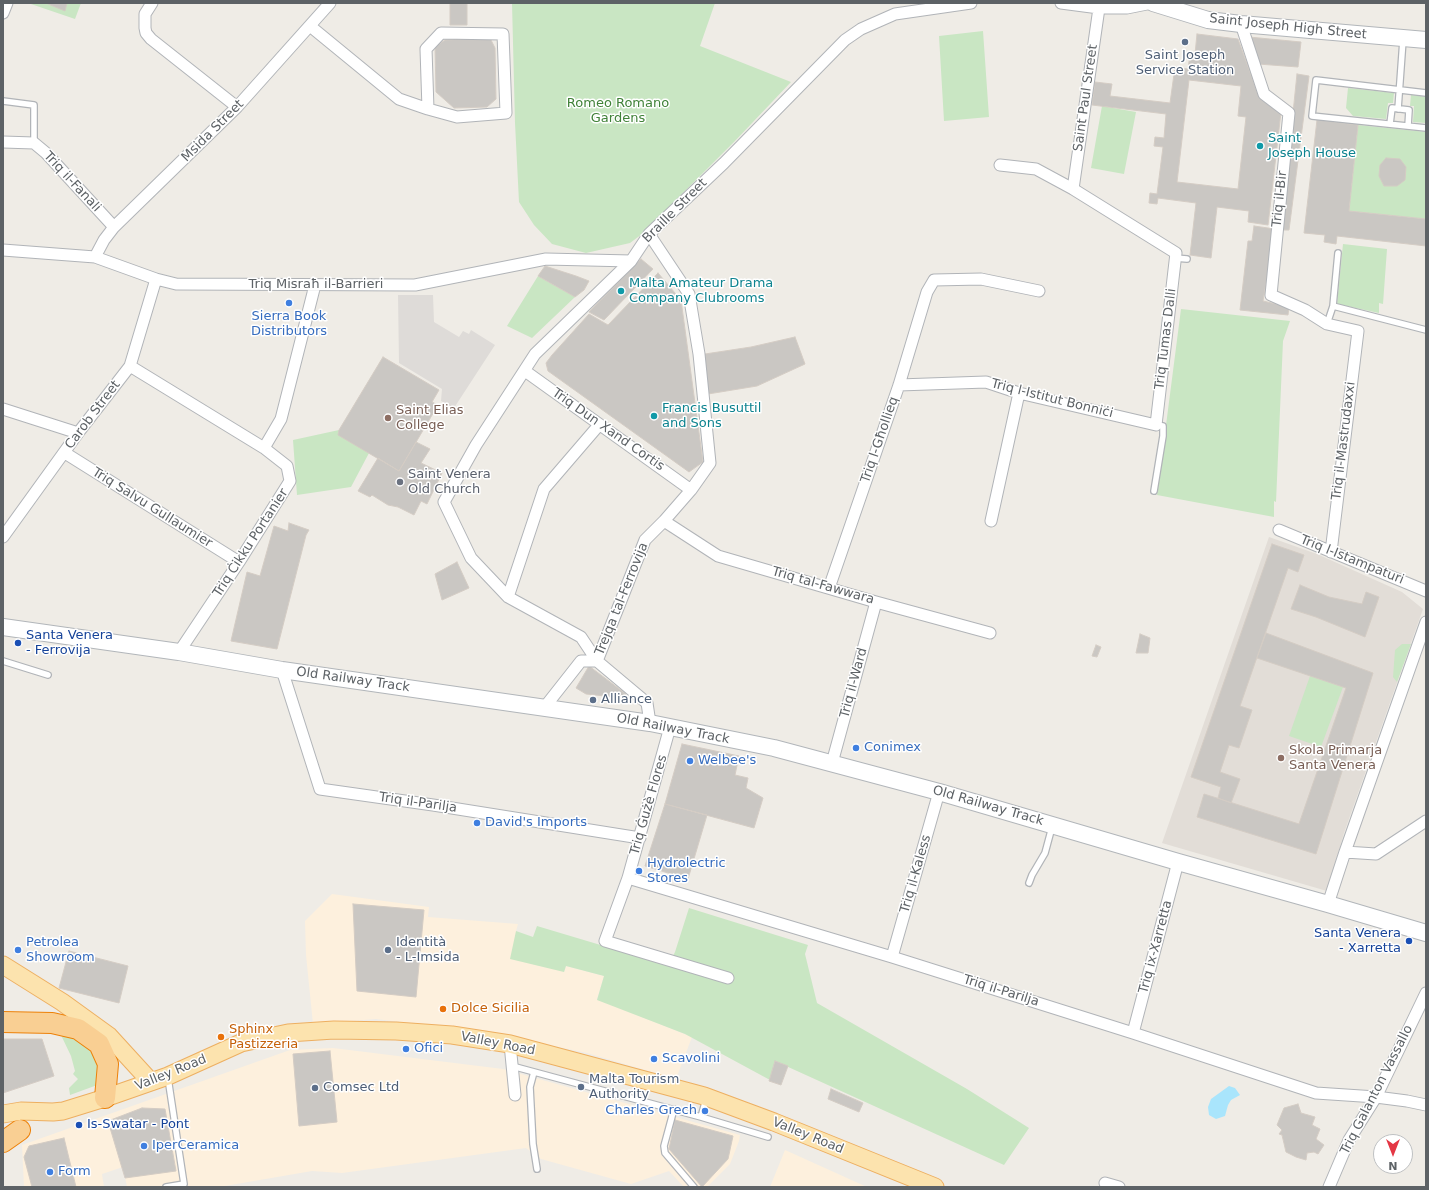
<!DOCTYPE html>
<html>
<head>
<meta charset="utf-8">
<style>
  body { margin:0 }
  #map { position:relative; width:1429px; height:1190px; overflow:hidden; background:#efece6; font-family:"DejaVu Sans",sans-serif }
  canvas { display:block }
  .frame { position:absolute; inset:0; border:4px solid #5d6266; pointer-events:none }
  .north { position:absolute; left:1373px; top:1134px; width:40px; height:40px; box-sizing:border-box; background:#fff; border:1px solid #bec0c2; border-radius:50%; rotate:180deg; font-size:11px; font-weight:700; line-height:16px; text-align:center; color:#5d6266 }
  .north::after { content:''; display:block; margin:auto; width:14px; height:18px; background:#e43745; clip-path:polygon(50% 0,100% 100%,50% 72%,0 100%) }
</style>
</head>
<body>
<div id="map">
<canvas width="1429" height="1190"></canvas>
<div class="frame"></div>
<div class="north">N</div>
</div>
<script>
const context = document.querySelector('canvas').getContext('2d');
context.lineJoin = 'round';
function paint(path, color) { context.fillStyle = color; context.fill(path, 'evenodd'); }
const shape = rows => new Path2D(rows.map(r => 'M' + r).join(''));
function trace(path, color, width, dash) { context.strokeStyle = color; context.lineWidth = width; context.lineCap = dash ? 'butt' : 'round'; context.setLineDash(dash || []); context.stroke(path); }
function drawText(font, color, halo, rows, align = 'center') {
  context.font = font + ' "DejaVu Sans",sans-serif'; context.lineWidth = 3; context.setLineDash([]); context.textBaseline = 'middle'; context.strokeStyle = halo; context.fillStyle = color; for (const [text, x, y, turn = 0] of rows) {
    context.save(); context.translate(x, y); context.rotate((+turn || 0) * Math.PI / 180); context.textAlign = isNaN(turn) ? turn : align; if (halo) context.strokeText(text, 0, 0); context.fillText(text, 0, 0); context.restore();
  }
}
paint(shape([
  [332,894,429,907,428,917,518,924,516,931,564,972,566,966,604,976,597,999,692,1037,676,1079,587,1053,497,1034,376,1019,313,1024,306,955,305,921],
  [333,1048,503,1069,740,1135,739,1141,730,1164,707,1187,684,1187,669,1171,631,1184,541,1159,526,1148,342,1173,312,1171,219,1187,127,1187,123,1167,102,1174,104,1187,24,1187,22,1145,290,1050],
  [785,1150,867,1187,770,1187]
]), '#fdf0dd');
paint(shape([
  [398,295,433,295,434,322,459,337,463,331,469,334,471,330,495,345,454,408,441,401,442,389,399,363]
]), '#dedbd8');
paint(shape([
  [1269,537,1317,554,1402,592,1423,609,1344,833,1327,891,1162,843]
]), '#e2ddd7');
paint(shape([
  [28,3,81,3,75,19],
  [512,3,715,3,700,46,791,82,734,142,642,234,630,243,586,253,552,244,534,225,519,202,515,123],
  [983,31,989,117,944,121,939,36],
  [1348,88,1394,93,1393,103,1388,103,1386,119,1353,116,1346,108],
  [1411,95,1426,97,1426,123,1413,122,1414,106,1410,106],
  [1102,106,1136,112,1124,174,1091,168],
  [1358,125,1426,132,1426,219,1349,211],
  [1343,244,1387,249,1383,304,1379,303,1379,313,1337,304],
  [538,276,575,297,532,338,507,326],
  [1181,309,1290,321,1283,341,1276,502,1274,501,1274,517,1157,495],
  [339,430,369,453,351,487,297,495,293,440],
  [1402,644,1411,644,1397,682,1393,677,1395,650],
  [1310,676,1343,687,1321,747,1289,736],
  [689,908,808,945,805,954,817,1003,967,1089,1029,1128,1004,1165,775,1061,770,1080,685,1034,597,1000,604,976,566,966,564,972,510,959,516,931,533,937,537,926,664,964,673,956,675,952],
  [60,1033,87,1041,100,1050,100,1084,70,1095,69,1088,78,1079,73,1074,75,1071,71,1056]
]), '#c9e6c3');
paint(shape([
  [1229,1086,1235,1088,1240,1095,1231,1100,1228,1105,1225,1116,1216,1119,1209,1115,1208,1107,1211,1099]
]), '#a9e5fc');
const building = shape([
  [46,3,67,3,65,11,46,3],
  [450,3,467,3,467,25,450,25,450,3],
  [1197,34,1238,39,1259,97,1281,112,1268,225,1248,222,1249,211,1217,207,1211,258,1190,255,1196,203,1158,198,1157,204,1149,203,1150,193,1157,194,1163,147,1154,146,1155,137,1164,138,1166,114,1092,105,1095,82,1112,84,1110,96,1170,103,1175,67,1188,69,1190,54,1195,54,1197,34],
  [1189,80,1241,86,1238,116,1246,117,1238,189,1177,182,1189,80],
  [1249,37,1301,42,1298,67,1258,64,1249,37],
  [490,38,495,48,496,99,487,107,454,108,436,92,435,47,445,40,490,38],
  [1297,74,1309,76,1289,230,1281,230,1297,74],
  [1317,120,1358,125,1349,211,1426,219,1426,246,1337,236,1336,244,1324,242,1325,235,1304,233,1317,120],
  [1386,158,1400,159,1406,167,1405,180,1397,186,1384,186,1379,176,1380,165,1386,158],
  [1254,226,1275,229,1263,301,1289,307,1288,315,1240,310,1248,241,1252,241,1254,226],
  [641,259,653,269,604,320,589,312,641,259],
  [545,266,576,276,589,281,584,290,575,297,538,276,545,266],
  [658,273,681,300,703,462,689,472,548,371,546,363,552,355,589,314,608,325,658,273],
  [795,337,805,364,757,386,708,394,705,354,751,347,795,337],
  [383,357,439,390,432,402,438,405,399,471,338,435,339,430,383,357],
  [416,442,430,449,421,463,442,473,427,504,421,501,414,515,398,507,388,505,372,495,370,497,358,491,378,458,399,471,416,442],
  [289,523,309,530,306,535,277,649,231,641,247,572,260,576,274,526,288,531,289,523],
  [1272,544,1304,555,1298,572,1288,568,1240,706,1252,710,1239,748,1229,745,1220,772,1240,779,1231,803,1218,798,1221,787,1191,777,1272,544],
  [457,562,469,588,442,600,435,574,457,562],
  [1300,585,1329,597,1362,604,1366,592,1379,597,1365,637,1316,617,1291,609,1300,585],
  [1266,633,1373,673,1316,854,1197,817,1204,794,1299,824,1346,688,1257,658,1266,633],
  [1140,634,1150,638,1148,653,1136,653,1140,634],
  [1096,645,1101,647,1097,657,1092,656,1096,645],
  [589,666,626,694,623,698,586,694,576,688,589,666],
  [682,744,739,756,735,775,748,778,746,788,763,798,754,828,665,804,682,744],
  [665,804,707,815,688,879,645,866,665,804],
  [353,904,424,910,416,997,357,991,353,904],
  [69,951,128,966,119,1003,59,988,69,951],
  [3,1039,42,1039,54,1076,3,1093,3,1039],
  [330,1051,337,1122,299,1126,293,1054,330,1051],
  [775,1061,788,1066,781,1085,769,1081,775,1061],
  [831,1089,863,1103,859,1112,828,1099,831,1089],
  [1298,1104,1301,1113,1315,1117,1312,1125,1320,1129,1316,1139,1324,1145,1318,1154,1314,1152,1307,1153,1306,1160,1296,1157,1286,1152,1282,1135,1279,1134,1282,1130,1277,1125,1284,1108,1298,1104],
  [142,1108,165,1109,176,1171,125,1178,108,1121,142,1108],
  [675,1120,733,1136,728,1159,702,1187,669,1149,675,1120],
  [64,1138,76,1187,32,1187,24,1157,29,1146,64,1138]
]);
paint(building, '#cac7c3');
trace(building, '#d4ccc4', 1);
const lane = shape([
  [1426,93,1316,80,1312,116,1426,128],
  [3,101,34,105,34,143],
  [1398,109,1403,40],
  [1390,124,1392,108,1409,110,1408,126],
  [1175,258,1187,259],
  [1333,306,1426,330],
  [1327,324,1333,306,1338,253],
  [1154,491,1163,436,1163,426,1156,425],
  [3,661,48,675],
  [1029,883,1032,875,1045,853,1052,827],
  [512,1066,701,1117],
  [534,1072,530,1087,533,1144,537,1169],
  [706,1099,701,1117,768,1137],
  [674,1109,664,1146,665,1153,694,1187],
  [166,1187,184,1184,168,1078]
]);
const street = shape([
  [152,3,145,14,145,28,146,33,151,39,237,107],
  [1061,3,1099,8,1127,8,1152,3],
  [3,13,7,3],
  [1241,24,1264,94,1289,113,1271,295,1305,310,1327,324,1358,331,1331,552],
  [310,26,399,99,428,109,457,117,506,113,503,34,441,33,426,49,428,109],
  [3,142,34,143,46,153,114,227],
  [1073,189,1099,8],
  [3,250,95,257,156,279,176,284,415,285,546,259,631,261],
  [95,257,104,240,114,227,237,107,330,3],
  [130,366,264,448,287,466,290,481,239,562,179,652],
  [525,371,691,490],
  [899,385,986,382,1019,393,1156,425,1176,253,1073,189,1036,169,1000,165],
  [3,409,78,433],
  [264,448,281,419,315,285],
  [65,453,239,562],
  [664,521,718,556,876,602,990,633],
  [991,521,1019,393],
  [1279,530,1426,591],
  [3,537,78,433,130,366,156,279],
  [829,588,899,385,927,292,934,280,981,279,1039,291],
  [508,597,544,489,599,425],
  [597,661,645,540,664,521,691,490,710,463,699,354,689,294,649,234],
  [282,670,320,789,433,805,640,838],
  [544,708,581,661,597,661],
  [650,723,647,703,597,661,581,637,508,597,471,558,444,502,476,445,535,354,631,261,649,234,724,163,845,40,861,29,895,14,971,3],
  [670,727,628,878,605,941,728,978],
  [832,763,876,602],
  [1345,852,1376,854,1426,821],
  [628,878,892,957,1133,1033,1316,1093,1376,1097,1407,1101,1426,1105],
  [1328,904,1345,852,1426,622],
  [892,957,939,792],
  [1133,1033,1178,862],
  [510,1044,515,1095],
  [1105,1183,1119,1187],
  [1329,1187,1349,1140,1376,1097,1426,993]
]);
const secondary = shape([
  [1153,3,1208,20,1241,24,1426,40],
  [3,627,179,652,282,670,650,723,774,748,939,792,1178,862,1328,904,1426,933]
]);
const primary = shape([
  [3,965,62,1002,109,1036,151,1082],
  [3,1114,21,1111,53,1112,63,1111,105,1098,168,1076,241,1043,288,1033,334,1030,396,1031,452,1035,510,1044,704,1096,774,1122,935,1187]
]);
const highway = shape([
  [3,1022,52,1023,78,1029,99,1044,108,1064,105,1098],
  [3,1142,20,1130]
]);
trace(lane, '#b1b4b8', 8);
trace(street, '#b1b4b8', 13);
trace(secondary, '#b2b6ba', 18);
trace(primary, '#edaf61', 19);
trace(highway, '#ed8108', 22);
trace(lane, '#fff', 5.5);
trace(street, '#fff', 11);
trace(secondary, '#fff', 16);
trace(primary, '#fce3ae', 17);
trace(highway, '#f9cf93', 20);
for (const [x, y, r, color] of [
  [1185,42,4,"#5c6f8a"],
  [1260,146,4,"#0f9aa8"],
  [621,291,4,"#0f9aa8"],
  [289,303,4,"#3f7fe0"],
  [654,416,4,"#0f9aa8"],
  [388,418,4,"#8d6e63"],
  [400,482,4,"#6b7280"],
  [18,643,4,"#1a4fb4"],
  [593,700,4,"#5c6f8a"],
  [856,748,4,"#3f7fe0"],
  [1281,758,4,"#8d6e63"],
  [690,761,4,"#3f7fe0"],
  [477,823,4,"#3f7fe0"],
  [639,871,4,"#3f7fe0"],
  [1409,941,4,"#1a4fb4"],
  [18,950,4,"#3f7fe0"],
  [388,950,4,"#5c6f8a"],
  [443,1009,4,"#e8710a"],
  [221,1037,4,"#e8710a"],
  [406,1049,4,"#3f7fe0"],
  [654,1059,4,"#3f7fe0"],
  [581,1087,4,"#5c6f8a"],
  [315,1088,4,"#5c6f8a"],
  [705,1111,4,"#3f7fe0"],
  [79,1125,4,"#1a4fb4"],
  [144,1146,4,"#3f7fe0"],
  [50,1172,4,"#3f7fe0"]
]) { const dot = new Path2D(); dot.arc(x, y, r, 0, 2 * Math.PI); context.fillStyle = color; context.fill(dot); trace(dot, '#fff', 1.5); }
drawText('13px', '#5d6266', '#fff', [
  ["Saint Joseph High Street",1288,27,6],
  ["Saint Paul Street",1086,98,-82],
  ["Msida Street",213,131,-45],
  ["Triq il-Fanali",72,182,47],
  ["Triq il-Bir",1280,199,-84],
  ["Braille Street",675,211,-45],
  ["Triq Misraħ il-Barrieri",316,285],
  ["Triq Tumas Dalli",1166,339,-83],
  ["Triq l-Istitut Bonniċi",1052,399,14],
  ["Carob Street",93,415,-53],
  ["Triq Dun Xand Cortis",608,430,35],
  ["Triq l-Għollieq",880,440,-71],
  ["Triq il-Mastrudaxxi",1344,441,-83],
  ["Triq Salvu Gullaumier",152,508,32],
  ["Triq Ċikku Portanier",251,543,-57],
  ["Triq l-Istampaturi",1352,560,22],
  ["Triq tal-Fawwara",823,586,16],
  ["Trejqa tal-Ferrovija",622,599,-68],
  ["Old Railway Track",353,680,8],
  ["Triq il-Ward",854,683,-75],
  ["Old Railway Track",673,729,11],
  ["Triq il-Parilja",418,803,8],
  ["Triq Ġużè Flores",649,805,-74],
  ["Old Railway Track",988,806,16],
  ["Triq il-Kaless",916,874,-74],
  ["Triq ix-Xarretta",1156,947,-75],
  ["Triq il-Parilja",1001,991,17],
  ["Valley Road",498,1044,11],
  ["Valley Road",171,1073,-22],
  ["Triq Galanton Vassallo",1377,1090,-63],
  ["Valley Road",808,1136,22]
]);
drawText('13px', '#4e5e75', '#fff', [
  ["Saint Joseph",1185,56,"center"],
  ["Service Station",1185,71,"center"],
  ["Alliance",601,700],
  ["Identità",396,943],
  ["- L-Imsida",396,958],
  ["Malta Tourism",589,1080],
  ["Authority",589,1095],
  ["Comsec Ltd",323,1088]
], 'left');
drawText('13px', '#408238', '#fff', [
  ["Romeo Romano",618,104],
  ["Gardens",618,119]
]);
drawText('13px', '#0d838f', '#fff', [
  ["Saint",1268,139],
  ["Joseph House",1268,154],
  ["Malta Amateur Drama",629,284],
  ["Company Clubrooms",629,299],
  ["Francis Busuttil",662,409],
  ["and Sons",662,424]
], 'left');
drawText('13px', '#366cbe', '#fff', [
  ["Sierra Book",289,317,"center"],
  ["Distributors",289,332,"center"],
  ["Conimex",864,748],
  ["Welbee's",698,761],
  ["David's Imports",485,823],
  ["Hydrolectric",647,864],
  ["Stores",647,879],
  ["Petrolea",26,943],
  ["Showroom",26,958],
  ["Ofici",414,1049],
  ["Scavolini",662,1059],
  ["Charles Grech",697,1111,"right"],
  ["IperCeramica",152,1146],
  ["Form",58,1172]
], 'left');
drawText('13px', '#785e54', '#fff', [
  ["Saint Elias",396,411],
  ["College",396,426],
  ["Skola Primarja",1289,751],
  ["Santa Venera",1289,766]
], 'left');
drawText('13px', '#5b616d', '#fff', [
  ["Saint Venera",408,475],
  ["Old Church",408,490]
], 'left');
drawText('13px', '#164399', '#fff', [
  ["Santa Venera",26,636],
  ["- Ferrovija",26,651],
  ["Santa Venera",1401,934,"right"],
  ["- Xarretta",1401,949,"right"],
  ["Is-Swatar - Pont",87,1125]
], 'left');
drawText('13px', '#c56008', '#fff', [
  ["Dolce Sicilia",451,1009],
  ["Sphinx",229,1030],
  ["Pastizzeria",229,1045]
], 'left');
</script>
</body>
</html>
